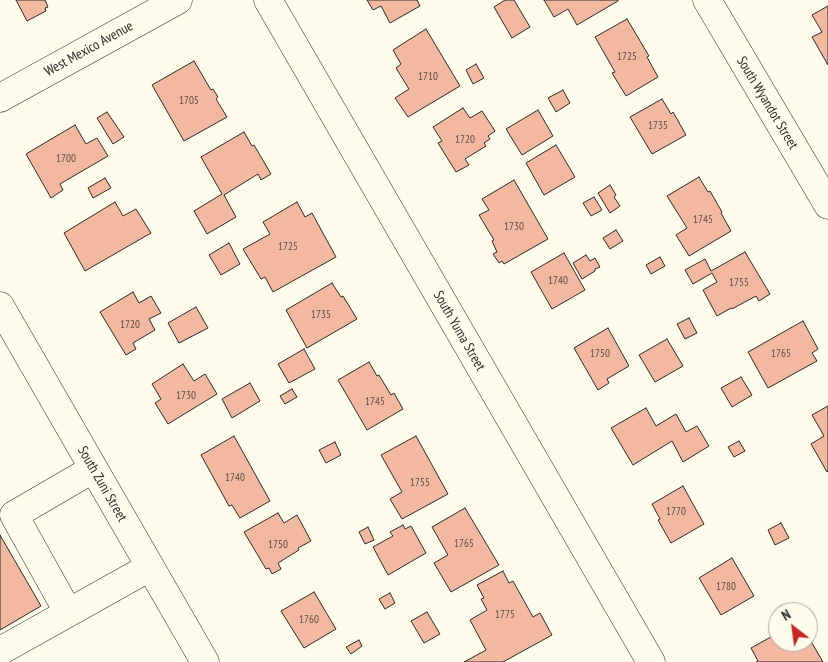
<!DOCTYPE html>
<html>
<head>
<meta charset="utf-8">
<style>
  body { margin:0 }
  #map { position:relative; width:828px; height:662px; overflow:hidden; background:#fdfbea; font-family:"PT Sans Narrow",sans-serif }
  canvas { display:block }
  .north { position:absolute; left:768px; top:602px; width:50px; height:50px; box-sizing:border-box; background:#fdfbea; border:1px solid #a9a89e; border-radius:50%; rotate:330deg; font-size:14px; font-weight:700; line-height:20px; text-align:center; color:#2b2b2b }
  .north::after { content:''; display:block; margin:auto; width:18px; height:22px; background:#c62828; clip-path:polygon(50% 0,100% 100%,50% 72%,0 100%) }
</style>
</head>
<body>
<div id="map">
<canvas width="828" height="662"></canvas>
<div class="north">N</div>
</div>
<script>
const context = document.querySelector('canvas').getContext('2d');
context.lineJoin = 'round';
function paint(path, color) { context.fillStyle = color; context.fill(path, 'evenodd'); }
const shape = rows => new Path2D(rows.map(r => 'M' + r).join(''));
function trace(path, color, width, dash) { context.strokeStyle = color; context.lineWidth = width; context.lineCap = dash ? 'butt' : 'round'; context.setLineDash(dash || []); context.stroke(path); }
function drawText(font, color, halo, rows, align = 'center') {
  context.font = font + ' "PT Sans Narrow",sans-serif'; context.lineWidth = 4; context.setLineDash([]); context.textBaseline = 'middle'; context.strokeStyle = halo; context.fillStyle = color; for (const [text, x, y, turn = 0] of rows) {
    context.save(); context.translate(x, y); context.rotate((+turn || 0) * Math.PI / 180); context.textAlign = isNaN(turn) ? turn : align; if (halo) context.strokeText(text, 0, 0); context.fillText(text, 0, 0); context.restore();
  }
}
const building = shape([
  [16,0,45,0,48,7,45,8,46,11,27,21,16,0],
  [367,0,417,0,420,6,390,23,381,6,373,10,367,0],
  [505,0,514,0,530,27,512,38,494,7,505,0],
  [544,0,618,0,618,1,577,25,568,9,554,17,544,0],
  [828,6,828,65,812,37,822,32,812,15,828,6],
  [627,19,649,56,647,57,658,77,626,96,612,73,615,72,595,37,627,19],
  [426,29,460,86,408,117,395,98,409,89,396,68,401,64,393,50,426,29],
  [194,61,211,90,213,89,218,97,216,99,227,117,184,141,152,85,194,61],
  [476,64,484,78,473,84,466,70,476,64],
  [563,90,570,103,556,112,548,98,563,90],
  [662,99,671,114,673,112,686,135,652,154,630,117,662,99],
  [463,108,470,118,482,111,495,131,488,136,490,139,484,143,486,146,465,159,469,165,456,172,438,143,442,141,433,127,463,108],
  [538,110,553,136,522,155,506,129,538,110],
  [107,112,124,137,113,144,97,118,107,112],
  [75,125,86,144,97,138,108,156,60,184,63,190,51,198,26,154,75,125],
  [244,132,252,146,254,145,271,174,261,180,258,174,224,195,236,217,207,234,194,211,222,194,201,157,244,132],
  [556,145,575,177,544,195,526,163,556,145],
  [699,177,708,192,710,191,722,212,721,213,731,231,689,256,676,235,687,228,667,196,699,177],
  [105,178,111,188,93,198,88,188,105,178],
  [514,180,548,239,504,264,502,261,499,263,493,254,497,252,492,241,494,240,479,215,489,210,482,199,514,180],
  [610,185,616,195,614,197,620,206,610,213,598,193,610,185],
  [594,197,602,210,591,216,583,203,594,197],
  [115,202,123,216,136,209,151,233,85,271,64,233,115,202],
  [297,202,305,217,312,213,336,257,273,292,265,277,261,279,243,249,270,234,263,222,297,202],
  [616,230,623,241,610,249,603,238,616,230],
  [229,243,240,264,221,275,209,255,229,243],
  [745,252,770,294,759,301,756,296,732,309,731,308,717,316,703,290,717,282,712,273,693,284,685,270,705,259,711,271,745,252],
  [564,253,585,290,552,309,531,272,564,253],
  [586,255,590,261,595,258,600,267,595,269,595,271,582,279,573,263,586,255],
  [660,257,665,266,651,274,646,265,660,257],
  [332,283,341,297,343,296,357,319,307,348,286,310,332,283],
  [133,292,139,303,151,296,161,313,149,319,155,330,133,343,136,349,126,355,100,312,133,292],
  [196,307,208,328,179,343,168,323,196,307],
  [689,318,697,333,685,339,677,324,689,318],
  [803,321,818,349,812,353,817,361,768,388,748,352,803,321],
  [608,328,629,366,607,379,609,383,598,390,574,348,608,328],
  [667,339,683,366,655,382,639,355,667,339],
  [304,349,315,369,289,383,278,364,304,349],
  [369,362,377,376,379,375,391,395,394,393,403,409,367,430,338,380,369,362],
  [183,364,194,381,205,374,217,394,168,424,155,403,161,399,152,384,183,364],
  [741,377,752,395,732,407,721,388,741,377],
  [250,383,260,401,232,418,222,399,250,383],
  [292,389,297,397,285,404,280,396,292,389],
  [828,406,828,471,827,472,811,444,824,436,812,415,828,406],
  [646,408,656,426,676,414,686,432,697,426,709,446,683,462,672,441,633,465,611,428,646,408],
  [234,436,270,501,240,518,232,505,229,506,201,455,234,436],
  [416,436,448,494,402,519,390,499,402,492,381,455,416,436],
  [739,441,745,451,734,457,728,447,739,441],
  [335,442,341,455,326,463,319,450,335,442],
  [683,486,704,524,671,543,658,520,660,519,652,504,683,486],
  [465,508,499,565,451,592,434,563,448,555,432,527,465,508],
  [278,513,284,523,297,515,311,541,298,548,299,550,278,563,281,569,272,574,269,568,266,569,244,532,278,513],
  [781,523,789,538,775,545,768,530,781,523],
  [403,525,405,529,411,526,426,553,388,575,373,547,393,536,390,532,403,525],
  [368,527,374,540,365,544,359,532,368,527],
  [0,535,41,606,0,630,0,535],
  [732,558,754,596,721,615,699,578,732,558],
  [503,571,509,583,513,581,533,617,540,613,552,635,503,662,464,662,486,650,470,620,487,610,481,599,484,598,477,585,503,571],
  [314,592,336,629,304,648,281,611,314,592],
  [390,593,395,603,385,609,379,599,390,593],
  [427,612,440,634,424,643,411,621,427,612],
  [778,633,778,642,808,642,808,639,809,638,823,662,756,662,758,661,751,648,778,633],
  [359,640,362,646,351,654,346,647,359,640]
]);
paint(building, '#f2b8a0');
trace(building, '#2b2b2b', 1);
const minor = shape([
  [268,0,651,662],
  [707,0,828,205],
  [0,98,178,0],
  [0,306,205,662],
  [68,612,14,515,93,469],
  [0,651,150,567]
]);
trace(minor, '#2b2b2b', 29);
trace(minor, '#fdfbea', 28);
drawText('11px', '#5d4e48', null, [
  ["1725",627,57],
  ["1710",428,77],
  ["1705",189,101],
  ["1735",658,126],
  ["1720",465,140],
  ["1700",66,159],
  ["1745",703,220],
  ["1730",514,227],
  ["1725",288,247],
  ["1740",558,281],
  ["1755",739,283],
  ["1735",321,315],
  ["1720",130,325],
  ["1750",600,354],
  ["1765",781,354],
  ["1730",186,396],
  ["1745",375,402],
  ["1740",235,478],
  ["1755",420,483],
  ["1770",676,512],
  ["1765",464,544],
  ["1750",278,545],
  ["1780",726,587],
  ["1775",505,615],
  ["1760",309,620]
]);
drawText('14px', '#2b2b2b', '#fdfbea', [
  ["West Mexico Avenue",89,49,-29],
  ["South Wyandot Street",767,103,59],
  ["South Yuma Street",459,331,60],
  ["South Zuni Street",102,484,60]
]);
</script>
</body>
</html>
